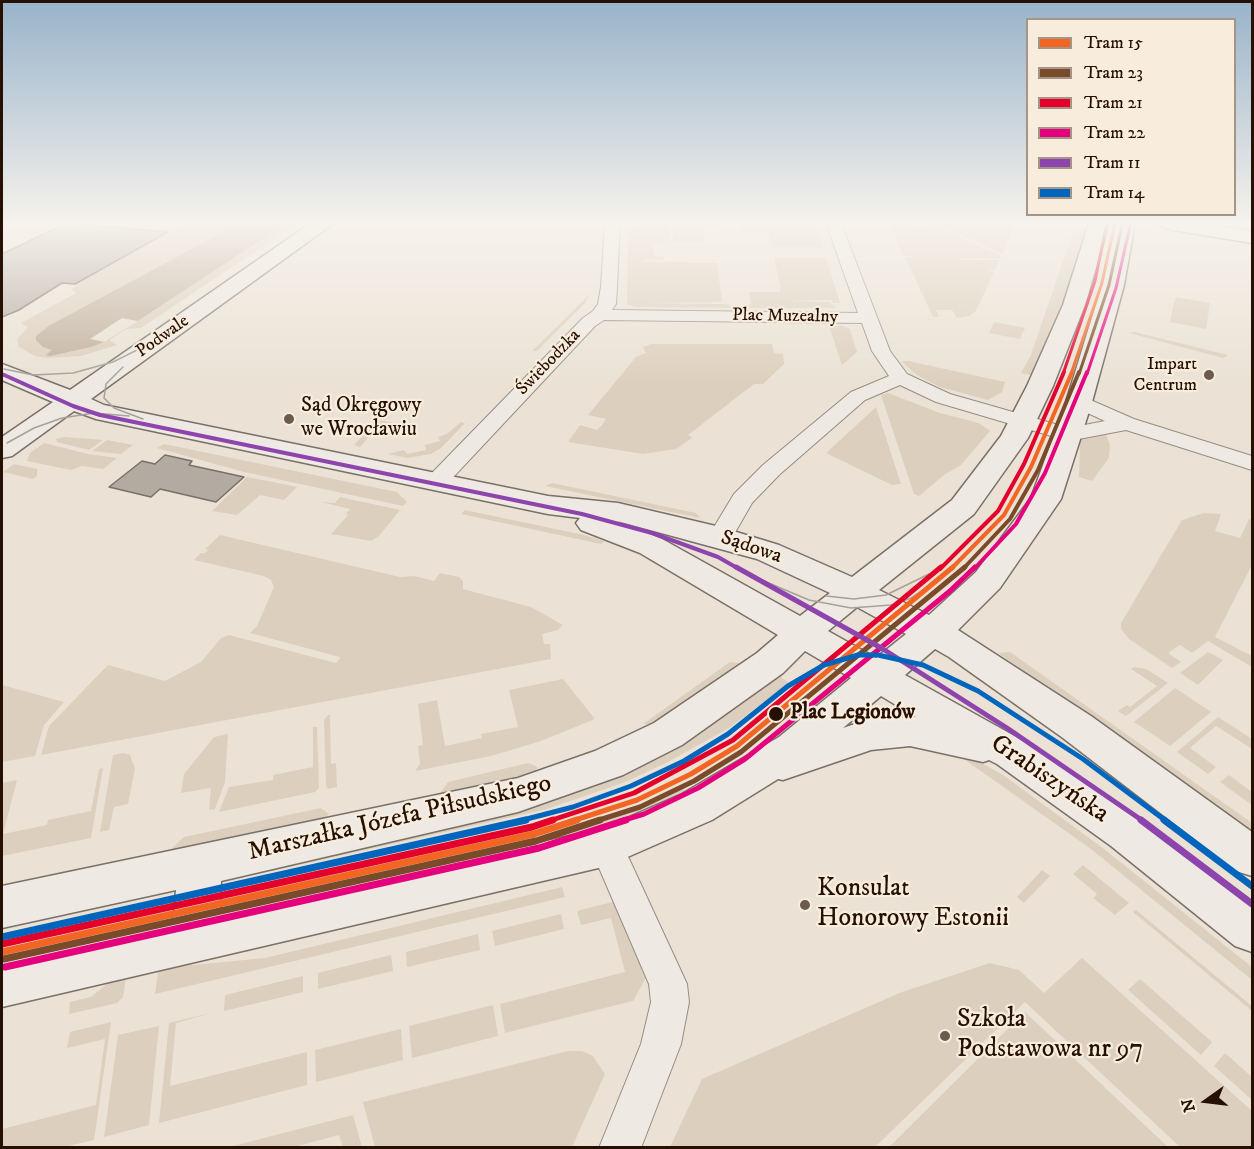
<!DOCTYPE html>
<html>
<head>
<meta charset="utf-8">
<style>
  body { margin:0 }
  #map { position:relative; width:1254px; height:1149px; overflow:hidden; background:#ebe2d5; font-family:"IM FELL DW Pica",serif }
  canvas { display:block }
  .frame { position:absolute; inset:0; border:3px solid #261004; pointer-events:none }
  .legend { position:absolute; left:1026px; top:18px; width:210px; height:198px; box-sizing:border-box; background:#f8eddd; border:2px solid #a49586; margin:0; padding:8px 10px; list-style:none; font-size:18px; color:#261004 }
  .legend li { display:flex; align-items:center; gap:12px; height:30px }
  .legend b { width:30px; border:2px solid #a49586 }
  .north { position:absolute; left:1176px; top:1071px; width:60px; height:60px; -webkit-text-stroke:4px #f8eddd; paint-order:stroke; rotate:256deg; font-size:16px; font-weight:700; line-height:24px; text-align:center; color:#261004 }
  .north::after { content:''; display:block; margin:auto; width:21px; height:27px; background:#261004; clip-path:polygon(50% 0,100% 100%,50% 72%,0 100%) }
</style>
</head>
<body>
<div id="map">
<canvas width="1254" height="1149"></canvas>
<div class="frame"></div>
<ul class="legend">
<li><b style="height:8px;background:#f26522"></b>Tram 15</li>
<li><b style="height:8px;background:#7a4b2a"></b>Tram 23</li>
<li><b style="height:8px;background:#e4002b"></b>Tram 21</li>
<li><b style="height:8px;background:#e5007d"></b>Tram 22</li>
<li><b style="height:8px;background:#8e44ad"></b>Tram 11</li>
<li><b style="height:8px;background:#0065bd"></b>Tram 14</li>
</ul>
<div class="north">N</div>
</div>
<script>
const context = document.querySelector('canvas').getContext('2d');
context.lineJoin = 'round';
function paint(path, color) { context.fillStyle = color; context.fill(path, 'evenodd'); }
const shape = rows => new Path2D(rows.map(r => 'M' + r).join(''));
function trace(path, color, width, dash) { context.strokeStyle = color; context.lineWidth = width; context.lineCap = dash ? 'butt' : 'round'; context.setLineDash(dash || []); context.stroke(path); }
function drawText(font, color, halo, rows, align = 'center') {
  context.font = font + ' "IM FELL DW Pica",serif'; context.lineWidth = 4.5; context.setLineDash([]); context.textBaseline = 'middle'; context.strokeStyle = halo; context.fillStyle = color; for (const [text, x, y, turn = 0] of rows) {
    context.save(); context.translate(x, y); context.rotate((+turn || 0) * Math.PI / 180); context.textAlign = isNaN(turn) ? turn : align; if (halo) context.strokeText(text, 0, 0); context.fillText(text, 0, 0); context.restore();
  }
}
paint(shape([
  [188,223,240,223,50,325,43,347,68,352,109,340,117,345,81,356,47,358,35,356,19,347,17,339,28,327,21,323,76,293,71,289,78,285,75,284],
  [287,223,298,223,141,328,126,329],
  [639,223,669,223,669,242,653,244,654,256,664,257,664,260,644,259,644,262,717,263,722,302,643,303,725,304,736,308,635,307,627,304,628,228,639,228],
  [673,223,729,223,729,224,702,228,704,242,673,242],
  [740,223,815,223,823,247,772,247,768,233,743,233],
  [889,224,909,224,912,229,931,229,929,224,934,225,1001,256,1000,259,978,258,953,260,999,260,995,270,987,270,994,272,976,311,969,316,957,318,952,310,936,310,939,317,933,317,905,257,923,257,904,256,897,242,921,241,897,241],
  [938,224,1015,225,1002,254],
  [1082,227,1089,228,1065,303,1034,376,1021,373,1031,355,1073,232],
  [774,258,826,258,840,303,833,303,832,300,789,301,829,302,837,308,746,308,751,304,749,292,779,292,781,290],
  [589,295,586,302,537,351,532,351],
  [1175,297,1210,303,1206,329,1170,322],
  [994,322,1025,328,1020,339,989,333],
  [829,326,843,326,850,329,857,352,842,365],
  [1135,332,1228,355,1223,358,1129,333],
  [651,344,772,344,774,353,783,354,784,364,763,384,754,384,688,435,692,438,676,449,643,454,568,442,580,425,597,430,602,425,606,419,588,415,636,357,646,353,643,347],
  [901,361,908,361,1005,382,1002,392,988,400,940,387,917,375],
  [888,393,940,413,979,423,990,431,961,465,944,475,919,496,914,494,881,395],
  [876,407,901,484,899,484,892,485,826,453],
  [378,420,407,425,372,433,360,447,354,445],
  [461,422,465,423,441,448,431,454,408,458,388,454,404,450,407,454,426,450,425,445,440,441,438,437,447,434],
  [1105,431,1110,445,1109,458,1092,481,1079,477,1080,440],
  [64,437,91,439,103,440,89,450,57,442,56,439],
  [107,440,117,442,133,445,121,454,92,451],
  [44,443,88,454,117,458,103,469,82,466,71,470,27,461,30,453],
  [164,444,397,492,407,502,403,506,244,472,157,448],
  [14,464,37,469,37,476,33,479,3,472],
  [247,477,273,482,297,487,284,500,260,495,237,515,212,511],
  [552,483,696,513,700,518,545,486],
  [340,497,400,510,379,536,371,541,331,534,348,515,346,514,350,509,321,502,335,503],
  [465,510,584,535,604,541,601,544,461,514],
  [1204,513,1221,514,1215,531,1240,538,1249,519,1252,520,1252,565,1215,637,1252,656,1252,667,1208,641,1192,653,1180,645,1168,653,1181,662,1172,668,1129,639,1121,629,1121,623,1182,520],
  [220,535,400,577,414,576,434,581,440,573,459,577,463,581,463,589,531,607,563,625,558,630,542,634,544,644,550,644,551,659,41,755,49,726,108,665,165,681,201,662,221,638,229,635,336,663,339,659,340,657,250,633,257,626,274,587,271,580,264,576,194,560,201,553,205,553,208,550,205,549],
  [1010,652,1252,823,1252,832,998,653],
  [1208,652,1223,660,1198,685,1180,673],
  [730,662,745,664,655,724,643,724],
  [1134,667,1146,669,1168,683,1126,716,1118,711,1127,705,1130,707,1157,686,1131,669],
  [775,673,789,683,729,728,668,762,623,783,547,809,215,884,225,875,487,816],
  [563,679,595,719,541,741,491,756,415,771,420,764,418,746,423,745,418,704,437,700,445,746,482,738,481,734,518,727,509,690],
  [2,685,64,702,44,725,35,756,2,762],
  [1175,688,1211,712,1170,746,1134,722],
  [328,715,330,715,331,764,336,763,337,787,328,789,326,786,324,720],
  [1218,717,1252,739,1252,749,1216,726,1190,748,1216,767,1208,774,1177,752],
  [313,727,317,727,319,788,315,792,219,812,229,787,273,780,273,775,313,767],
  [228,734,225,782,215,809,209,810,211,788,181,793,184,774,214,737],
  [123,753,130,755,135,769,128,804,114,807,109,830,100,832,113,755],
  [964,753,1006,777,1104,849,1252,967,1252,980,1091,849,961,757],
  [528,763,538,767,531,776,454,796,441,792,448,782],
  [103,768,91,838,2,856,2,783,17,780,3,834,47,825,48,820,91,811,99,769],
  [1229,775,1252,792,1252,805,1220,782],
  [681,785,685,792,667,803,574,840,231,919,212,912,561,832,626,811],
  [321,808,329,814,317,824,172,856,172,848,184,837],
  [1083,865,1129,903,1115,915,1093,898,1097,894,1073,874],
  [1042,870,1050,876,1024,903,1017,897],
  [562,887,565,897,155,994,158,972,183,966,265,958],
  [616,901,646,978,633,1001,505,1033,500,1004,625,972,611,918,581,925,577,911],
  [1136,910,1252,1006,1252,1011,1133,912],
  [561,914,564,929,495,946,492,931],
  [478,934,480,950,407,967,406,952],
  [391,955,393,971,318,989,318,973],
  [1082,958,1252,1111,1252,1147,1180,1147,1025,1002,875,1147,670,1147,702,1079,902,992,990,963,1019,970,1044,993],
  [303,976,303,992,224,1011,225,995],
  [126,977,123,997,117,1003,69,1014,70,1002,91,997,112,980],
  [1140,979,1212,1042,1201,1055,1128,990],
  [493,1005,498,1036,412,1058,409,1026],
  [1025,1012,1168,1147,889,1147],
  [211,1013,176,1023,170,1086,307,1052,307,1085,159,1123,169,1023],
  [111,1022,94,1140,64,1147,2,1147,2,1129,96,1105,105,1039,67,1048,70,1032],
  [159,1026,149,1125,104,1137,118,1035],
  [401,1029,403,1060,316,1082,315,1050],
  [568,1051,582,1051,593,1056,605,1074,572,1147,375,1147,363,1102],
  [1225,1053,1252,1077,1252,1100,1214,1066],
  [353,1115,362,1147,343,1147,339,1135,294,1147,229,1147]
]), '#ddcfbd');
paint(shape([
  [240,223,287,223,109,340,91,347,50,356,46,355,52,350,43,347,36,340,36,336,50,325]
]), '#c1b19e');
paint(shape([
  [122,318,138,321,105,342,90,339]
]), '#ebe2d5');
const building = shape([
  [67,223,168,232,75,284,62,283,19,310,2,317,2,254,67,223],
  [165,455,192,461,189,465,244,477,216,502,160,489,151,497,109,487,142,461,155,464,165,455]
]);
paint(building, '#b3aba2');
trace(building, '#797068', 1.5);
const street = shape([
  [605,223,620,223,617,287,616,304,612,310,858,313,826,223,841,223,890,351,907,374,950,394,1069,428,1105,421,1072,406,1069,402,1072,398,1079,396,1086,398,1134,419,1252,456,1252,470,1126,430,1068,441,936,402,900,385,865,400,779,475,752,503,729,543,720,545,711,543,708,537,734,494,763,465,851,392,889,376,872,351,862,323,604,320,595,326,444,487,428,487,425,482,428,477,583,318,593,311,598,304,601,287,605,223],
  [607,832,619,837,681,971,687,984,689,1002,681,1044,641,1148,599,1148,641,1044,651,1002,649,984,590,847,595,837,607,832]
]);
const secondary = shape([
  [311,223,334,223,91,399,104,405,548,496,618,503,720,527,779,545,852,577,952,500,1001,436,1027,386,1063,305,1089,223,1109,223,1085,305,1053,386,1028,438,974,514,879,590,929,615,976,572,1031,498,1066,402,1102,285,1115,223,1135,223,1124,285,1092,402,1061,499,1000,588,958,630,1091,716,1252,832,1252,876,1236,871,1063,738,949,657,935,649,905,675,1025,742,1141,820,1252,902,1252,952,1235,946,1111,846,997,764,989,760,983,762,910,746,871,750,783,780,778,779,712,820,607,866,2,1007,2,959,173,922,176,890,2,928,2,886,518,778,595,751,654,723,757,653,778,635,640,553,581,530,576,523,580,518,548,514,96,419,74,411,12,456,2,458,2,437,53,402,2,380,2,364,70,390,311,223],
  [617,521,757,559,830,593,800,616,662,539,617,521],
  [857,607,906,634,876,658,828,631,857,607],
  [805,651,851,678,779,737,682,794,602,829,220,912,221,881,518,812,623,775,682,745,783,673,805,651],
  [881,696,916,717,870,719,843,728,881,696],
  [1157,223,1202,223,1252,231,1252,243,1167,229,1157,223]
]);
trace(street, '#958d84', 2);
trace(secondary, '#797068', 3);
paint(street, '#eeeae3');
paint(secondary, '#eeeae3');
trace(shape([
  [123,367,106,384,104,398,114,408,143,419],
  [4,369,33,375,73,373,113,362,153,342],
  [7,443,34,428,62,418,94,413,129,416],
  [764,581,809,600,851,608,891,605,911,598,929,586],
  [826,596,854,599,886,595,929,574]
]), '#a6a19a', 1.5);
trace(shape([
  [1071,374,1102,283,1115,223]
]), '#f26522', 3);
trace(shape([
  [951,569,1004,515,1031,467,1072,372]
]), '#f26522', 4);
trace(shape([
  [572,821,637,800,691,774,737,746,953,567]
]), '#f26522', 5);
trace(shape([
  [2,952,534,834,577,820]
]), '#f26522', 7);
trace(shape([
  [1079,374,1109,285,1122,225]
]), '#7a4b2a', 3);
trace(shape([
  [963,569,1010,519,1038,470,1079,372]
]), '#7a4b2a', 4);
trace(shape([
  [596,821,640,807,694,781,741,752,965,567]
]), '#7a4b2a', 5);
trace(shape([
  [4,959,536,841,600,820]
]), '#7a4b2a', 7);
trace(shape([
  [1063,374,1095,281,1107,223]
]), '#e4002b', 3);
trace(shape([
  [940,569,998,511,1024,464,1064,372]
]), '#e4002b', 4);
trace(shape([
  [549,821,634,793,733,740,941,567]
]), '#e4002b', 5);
trace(shape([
  [2,944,532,827,553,820]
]), '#e4002b', 7);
trace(shape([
  [1087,374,1116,288,1130,226]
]), '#e5007d', 3);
trace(shape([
  [974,569,1016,524,1045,473,1087,372]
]), '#e5007d', 4);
trace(shape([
  [621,821,644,814,698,788,745,759,950,591,975,567]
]), '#e5007d', 5);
trace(shape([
  [5,967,539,848,626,820]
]), '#e5007d', 7);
trace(shape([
  [2,374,73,406,100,415,582,514,652,533,718,557,739,569]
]), '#8e44ad', 4);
trace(shape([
  [736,567,883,649,1007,728,1143,821]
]), '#8e44ad', 5);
trace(shape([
  [1141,820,1252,904]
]), '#8e44ad', 7);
trace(shape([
  [519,821,573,807,631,786,684,761,728,734,788,686,824,665,858,655,878,655,923,665,978,691,1083,759,1166,821]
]), '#0065bd', 5);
trace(shape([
  [1164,820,1252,886],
  [2,937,526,820]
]), '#0065bd', 7);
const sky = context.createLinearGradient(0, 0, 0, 384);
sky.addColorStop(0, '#98b3ca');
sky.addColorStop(0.58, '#f6f2ec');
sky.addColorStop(1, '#f6f2ec00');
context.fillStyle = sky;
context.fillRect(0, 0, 1254, 384);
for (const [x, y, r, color] of [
  [1209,375,6,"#6b5a4d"],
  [289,419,6,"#6b5a4d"],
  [776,714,8,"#261004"],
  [805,905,6,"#6b5a4d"],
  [945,1036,6,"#6b5a4d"]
]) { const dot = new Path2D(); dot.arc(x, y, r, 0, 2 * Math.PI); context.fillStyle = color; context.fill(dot); trace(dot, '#f8eddd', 2); }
drawText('18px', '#261004', '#f8eddd', [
  ["Plac Muzealny",785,317,1],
  ["Podwale",163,337,-35],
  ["Świebodzka",549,363,-46]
]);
drawText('18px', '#261004', '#f8eddd', [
  ["Impart",1197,365],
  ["Centrum",1197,386]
], 'right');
drawText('21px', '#261004', '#f8eddd', [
  ["Sąd Okręgowy",301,407],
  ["we Wrocławiu",301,431]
], 'left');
drawText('21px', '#261004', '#f8eddd', [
  ["Sądowa",751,548,19]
]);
drawText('bold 21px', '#261004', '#f8eddd', [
  ["Plac Legionów",790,714]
], 'left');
drawText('26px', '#261004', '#f8eddd', [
  ["Grabiszyńska",1049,780,34],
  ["Marszałka Józefa Piłsudskiego",400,819,-13]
]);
drawText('26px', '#261004', '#f8eddd', [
  ["Konsulat",817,890],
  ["Honorowy Estonii",817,920],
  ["Szkoła",957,1021],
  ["Podstawowa nr 97",957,1051]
], 'left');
</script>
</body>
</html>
